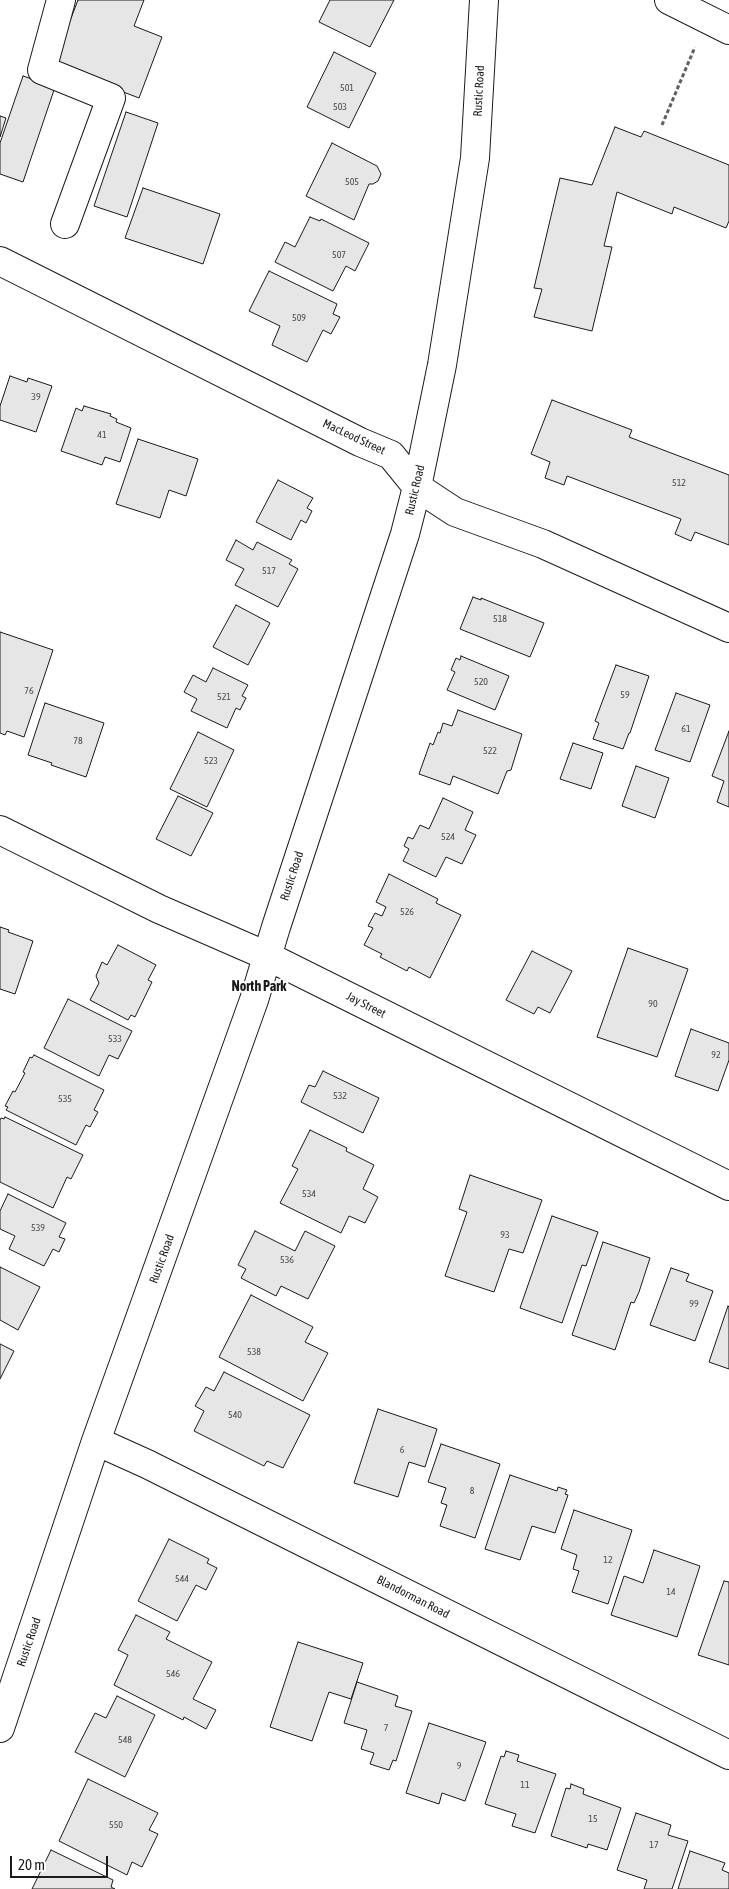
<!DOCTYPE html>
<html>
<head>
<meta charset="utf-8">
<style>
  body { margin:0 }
  #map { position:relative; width:729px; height:1889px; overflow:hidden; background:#fff; font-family:"Asap Condensed",sans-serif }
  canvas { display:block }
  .scale { position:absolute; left:10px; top:1856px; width:98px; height:22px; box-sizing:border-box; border:2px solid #1a1a1a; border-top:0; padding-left:6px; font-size:15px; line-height:18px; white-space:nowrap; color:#1a1a1a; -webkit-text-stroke:4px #fff; paint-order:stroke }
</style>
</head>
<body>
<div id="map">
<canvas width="729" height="1889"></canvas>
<div class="scale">20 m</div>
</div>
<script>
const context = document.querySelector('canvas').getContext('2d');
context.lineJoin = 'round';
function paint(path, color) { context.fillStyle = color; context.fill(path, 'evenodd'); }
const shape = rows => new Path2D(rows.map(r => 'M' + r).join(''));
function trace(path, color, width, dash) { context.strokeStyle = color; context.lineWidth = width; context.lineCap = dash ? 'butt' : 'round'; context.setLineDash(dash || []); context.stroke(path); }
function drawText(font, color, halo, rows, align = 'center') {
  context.font = font + ' "Asap Condensed",sans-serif'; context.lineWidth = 4; context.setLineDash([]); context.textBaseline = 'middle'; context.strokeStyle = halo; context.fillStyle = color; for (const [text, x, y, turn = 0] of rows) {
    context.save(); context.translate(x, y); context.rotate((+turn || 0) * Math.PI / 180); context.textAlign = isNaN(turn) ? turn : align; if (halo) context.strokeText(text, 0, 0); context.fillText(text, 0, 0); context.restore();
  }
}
const building = shape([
  [78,0,144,0,134,26,162,37,139,98,53,65,78,0],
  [330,0,394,0,370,47,319,22,330,0],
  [334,52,376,73,349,128,307,107,334,52],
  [23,76,55,87,23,182,0,174,0,143,23,76],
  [126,112,158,123,127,217,94,206,126,112],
  [0,116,6,118,0,137,0,116],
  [615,127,641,137,644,131,729,165,729,221,726,228,674,207,672,214,617,192,604,246,612,247,592,331,534,317,542,289,534,288,560,178,592,185,615,127],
  [332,143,377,166,381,174,378,181,373,184,369,184,354,220,306,196,332,143],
  [143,188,220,214,203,264,125,238,143,188],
  [310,217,320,221,321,219,369,243,355,271,346,266,333,291,275,262,285,242,295,247,310,217],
  [269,271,337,304,333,314,340,317,331,334,323,330,307,362,272,345,280,326,249,311,269,271],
  [10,376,27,382,28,378,52,386,36,432,0,420,0,406,10,376],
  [552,400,632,430,629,437,729,475,729,545,695,532,691,541,675,534,681,519,567,476,564,485,545,478,550,462,531,454,552,400],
  [84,406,111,414,110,416,117,419,116,422,131,428,120,462,105,457,102,465,61,451,76,408,82,411,84,406],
  [138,439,198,459,186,496,169,490,160,518,116,504,138,439],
  [278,480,313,498,307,508,312,511,306,523,301,520,291,540,256,522,278,480],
  [236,540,253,550,257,542,292,560,289,564,298,569,278,607,235,585,244,569,226,560,236,540],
  [473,597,481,600,481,598,544,623,530,657,460,629,473,597],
  [236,605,270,623,248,665,213,647,236,605],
  [0,632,53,650,24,737,7,731,5,735,0,733,0,632],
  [461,656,509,676,495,710,447,690,455,672,451,670,456,658,460,660,461,656],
  [616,665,649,676,630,733,629,733,623,749,593,739,599,723,595,721,616,665],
  [213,668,248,685,242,696,246,698,240,710,236,708,227,728,191,711,197,699,184,692,193,675,206,682,213,668],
  [676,693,710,705,690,762,655,750,676,693],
  [45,703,104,723,86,777,51,765,52,763,28,755,45,703],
  [458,710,522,734,511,770,507,771,498,794,453,776,450,785,419,774,430,743,433,745,438,732,440,733,443,723,452,726,458,710],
  [729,731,729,807,717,802,724,781,712,776,729,731],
  [198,732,234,750,207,807,170,789,198,732],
  [573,743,603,753,591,789,560,779,573,743],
  [636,766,669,778,655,818,622,806,636,766],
  [178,796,213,813,191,856,156,839,178,796],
  [443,798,473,812,465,830,476,835,462,864,446,857,436,877,403,861,409,849,404,846,408,837,413,839,420,825,429,829,443,798],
  [389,874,438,899,436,903,461,915,430,978,409,967,407,971,380,957,382,954,364,945,373,928,368,926,375,913,382,916,386,907,376,902,389,874],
  [0,927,9,930,8,932,33,941,15,994,0,989,0,927],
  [118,945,156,965,148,980,152,982,135,1017,131,1015,128,1020,90,1000,99,983,96,976,102,962,107,965,118,945],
  [628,948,688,969,657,1057,597,1037,628,948],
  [532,951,572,971,550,1013,538,1007,534,1014,506,1000,532,951],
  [68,999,132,1031,118,1059,109,1055,99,1076,44,1048,68,999],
  [691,1029,729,1043,729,1060,718,1091,675,1076,691,1029],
  [34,1055,104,1090,94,1110,98,1112,90,1127,86,1125,76,1145,6,1110,8,1107,5,1106,13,1091,15,1092,25,1073,23,1072,30,1057,32,1058,34,1055],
  [323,1071,379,1098,363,1133,301,1102,309,1085,315,1087,323,1071],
  [5,1117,83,1155,71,1179,67,1177,53,1208,0,1182,0,1120,1,1118,4,1119,5,1117],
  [310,1130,347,1148,346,1151,374,1165,363,1189,378,1197,365,1223,349,1216,341,1233,280,1203,298,1169,292,1166,310,1130],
  [470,1175,542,1200,523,1253,509,1249,494,1292,445,1276,467,1212,459,1209,470,1175],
  [8,1194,66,1223,59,1237,65,1239,59,1252,53,1249,44,1266,9,1249,15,1236,0,1229,0,1211,8,1194],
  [552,1216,598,1232,586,1266,582,1265,562,1323,520,1308,552,1216],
  [255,1231,295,1251,305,1231,335,1246,308,1299,281,1286,276,1296,241,1278,246,1269,238,1265,255,1231],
  [603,1242,650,1258,639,1292,634,1303,631,1302,615,1350,572,1335,603,1242],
  [0,1267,40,1287,18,1330,0,1320,0,1267],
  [671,1268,689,1274,686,1281,713,1291,695,1341,650,1325,671,1268],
  [251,1295,313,1327,305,1342,328,1353,303,1401,219,1357,251,1295],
  [728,1306,729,1307,729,1369,709,1362,728,1306],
  [0,1344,14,1351,0,1379,0,1344],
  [224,1372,310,1415,283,1468,267,1461,264,1466,194,1431,204,1411,195,1406,206,1387,214,1391,224,1372],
  [378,1409,437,1429,425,1467,409,1462,398,1497,354,1483,378,1409],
  [441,1444,500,1464,475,1538,440,1526,447,1505,441,1503,446,1488,428,1482,441,1444],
  [510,1475,557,1491,558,1487,567,1490,565,1494,568,1495,555,1533,532,1526,520,1560,485,1549,510,1475],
  [574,1510,632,1530,608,1604,572,1592,579,1571,573,1569,577,1555,561,1549,574,1510],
  [169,1539,209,1559,207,1563,217,1568,206,1590,196,1585,177,1621,138,1601,169,1539],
  [654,1550,700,1566,677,1637,611,1615,624,1576,643,1583,654,1550],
  [724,1581,729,1582,729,1665,698,1655,724,1581],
  [136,1615,170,1632,166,1639,212,1662,193,1699,216,1710,206,1729,184,1717,183,1720,114,1685,128,1655,118,1650,136,1615],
  [298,1642,363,1663,351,1699,329,1692,312,1741,270,1727,298,1642],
  [357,1682,398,1696,395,1706,412,1711,396,1761,393,1760,389,1770,370,1764,374,1753,361,1749,367,1730,344,1723,357,1682],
  [117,1696,155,1715,125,1777,75,1752,95,1713,106,1718,117,1696],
  [429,1723,486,1742,465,1801,442,1793,439,1804,406,1793,429,1723],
  [506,1751,519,1755,517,1761,556,1774,535,1833,512,1826,516,1814,485,1804,501,1756,504,1757,506,1751],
  [88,1779,158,1813,149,1830,158,1834,142,1867,132,1862,127,1875,59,1841,88,1779],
  [571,1784,584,1789,583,1794,621,1808,607,1850,588,1844,587,1848,551,1836,566,1788,570,1789,571,1784],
  [636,1813,671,1825,668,1835,688,1841,672,1889,644,1889,647,1880,617,1870,636,1813],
  [51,1850,113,1880,111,1887,115,1889,32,1889,51,1850],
  [690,1851,725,1863,722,1870,729,1873,729,1889,678,1889,690,1851]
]);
paint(building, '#e6e6e6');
trace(building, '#1a1a1a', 1);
const minor = shape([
  [61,0,42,70,111,98,65,224],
  [0,261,360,442,391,455,417,487,455,512,543,544,729,628],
  [0,830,159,909,267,956,729,1186],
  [96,1441,147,1464,729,1755],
  [0,1728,96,1441,254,1000,276,927,405,534,417,487,442,365,475,158,484,0]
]);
const major = shape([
  [669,0,729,30]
]);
trace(minor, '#1a1a1a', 30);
trace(major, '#1a1a1a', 30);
trace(shape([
  [662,125,695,47]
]), '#5f5f5f', 3, [4, 2.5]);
trace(minor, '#fff', 28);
trace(major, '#fff', 28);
drawText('10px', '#4d4d4d', null, [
  ["501",347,88],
  ["503",340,107],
  ["505",352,182],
  ["507",339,255],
  ["509",299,318],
  ["39",36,397],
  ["41",102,435],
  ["512",679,483],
  ["517",269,571],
  ["518",500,619],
  ["520",481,682],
  ["76",29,691],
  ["59",625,695],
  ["521",224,697],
  ["61",686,729],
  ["78",78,741],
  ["522",490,751],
  ["523",211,761],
  ["524",448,837],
  ["526",407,912],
  ["90",653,1004],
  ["533",115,1039],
  ["92",716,1055],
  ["532",340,1096],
  ["535",65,1099],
  ["534",309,1194],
  ["539",38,1228],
  ["93",505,1235],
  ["536",287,1260],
  ["99",694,1304],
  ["538",254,1352],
  ["540",235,1415],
  ["6",402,1450],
  ["8",472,1491],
  ["12",608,1560],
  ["544",182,1579],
  ["14",671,1592],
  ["546",173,1674],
  ["7",386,1728],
  ["548",125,1740],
  ["9",459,1766],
  ["11",525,1785],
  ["15",593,1819],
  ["550",116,1825],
  ["17",654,1845]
]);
drawText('12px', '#1a1a1a', '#fff', [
  ["Rustic Road",479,91,-87],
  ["MacLeod Street",354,437,25],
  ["Rustic Road",415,490,-77],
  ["Rustic Road",292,876,-72],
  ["Jay Street",366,1005,27],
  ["Rustic Road",162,1259,-70],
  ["Blandorman Road",413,1597,27],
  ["Rustic Road",29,1642,-71]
]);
drawText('bold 14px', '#1a1a1a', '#fff', [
  ["North Park",259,987]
]);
</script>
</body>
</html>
